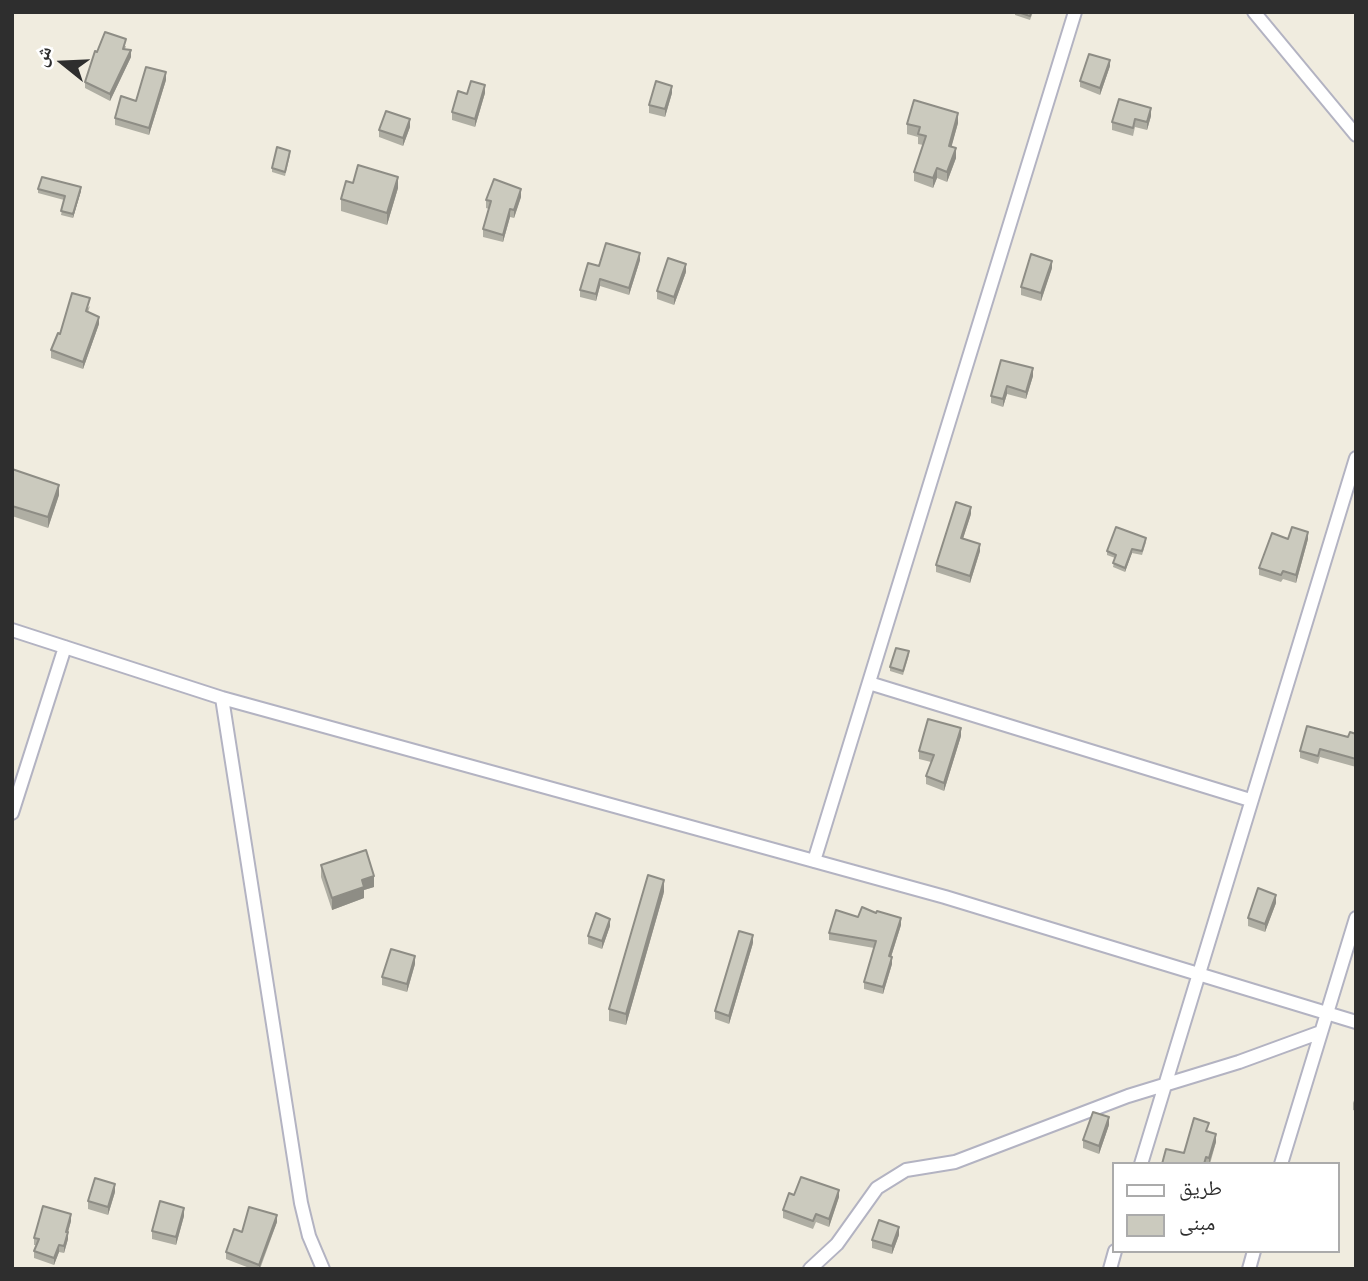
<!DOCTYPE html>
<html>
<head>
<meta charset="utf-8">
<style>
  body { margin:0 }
  #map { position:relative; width:1368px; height:1281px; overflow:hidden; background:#f0ecdf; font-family:"Varela Round","Noto Naskh Arabic",sans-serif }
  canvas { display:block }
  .frame { position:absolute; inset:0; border:14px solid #2e2e2e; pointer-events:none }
  .legend { position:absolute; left:1112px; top:1162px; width:228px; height:91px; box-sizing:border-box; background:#fff; border:2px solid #ababab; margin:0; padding:9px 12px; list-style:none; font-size:21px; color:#2e2e2e }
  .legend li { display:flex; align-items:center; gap:14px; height:35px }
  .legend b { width:35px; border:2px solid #ababab }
  .north { position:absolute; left:28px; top:28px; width:70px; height:70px; -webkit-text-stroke:5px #fff; paint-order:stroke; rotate:288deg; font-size:19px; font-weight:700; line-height:28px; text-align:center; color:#2e2e2e }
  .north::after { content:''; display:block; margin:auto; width:24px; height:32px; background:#2e2e2e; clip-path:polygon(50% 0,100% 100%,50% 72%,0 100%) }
</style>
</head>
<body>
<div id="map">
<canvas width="1368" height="1281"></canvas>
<div class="frame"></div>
<ul class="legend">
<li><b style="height:9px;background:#fff"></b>طريق</li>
<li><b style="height:19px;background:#cbcabe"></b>مبنى</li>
</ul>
<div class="north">ش</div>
</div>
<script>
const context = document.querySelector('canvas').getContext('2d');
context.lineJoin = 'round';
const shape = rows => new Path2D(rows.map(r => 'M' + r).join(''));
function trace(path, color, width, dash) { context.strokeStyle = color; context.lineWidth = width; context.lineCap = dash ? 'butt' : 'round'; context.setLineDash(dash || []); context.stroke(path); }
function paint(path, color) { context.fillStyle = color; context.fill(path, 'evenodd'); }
const street = shape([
  [1254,12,1356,135],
  [12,630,222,698,945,897,1356,1022],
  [869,683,1250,800],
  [222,698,301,1203,309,1236,323,1269],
  [12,813,65,647],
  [814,861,1075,12],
  [1141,1164,1356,458],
  [1281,1164,1356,918],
  [810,1269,837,1244,877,1188,906,1170,955,1162,1128,1096,1239,1062,1321,1032],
  [1110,1269,1115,1251],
  [1249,1269,1254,1251]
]);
trace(street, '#b3b3c2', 16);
trace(street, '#fff', 12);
paint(shape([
  [1015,12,1033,12,1030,20,1015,15],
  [126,46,125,49,131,57,110,101,85,88,85,82,97,52],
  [1110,66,1100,95,1080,87,1080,81],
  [166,80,149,135,115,125,115,118,136,101],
  [485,93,475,127,452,120,452,112,467,94],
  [672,93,665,117,649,113,649,105],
  [1151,116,1147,130,1135,127,1133,136,1112,130,1112,122],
  [958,123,951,147,956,158,947,182,937,178,933,188,914,181,914,172,923,145,918,144,918,137,907,134,907,124],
  [410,127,403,146,379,137,379,130],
  [290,155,285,176,272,172,272,168],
  [353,183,398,188,387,225,341,211,341,199],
  [38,189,81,191,73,218,61,215,64,200,38,193],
  [521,197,514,218,510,217,503,242,483,237,483,229,489,209,486,208,486,200],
  [640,260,629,295,600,286,596,301,580,297,580,290,599,266],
  [1052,268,1041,301,1021,295,1021,287],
  [686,272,674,305,657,299,657,291],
  [90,306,88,312,99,324,83,369,51,358,51,350,60,334],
  [1001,360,1033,376,1026,399,1007,394,1003,407,991,403,991,396],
  [12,469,59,495,48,528,12,516],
  [971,514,963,538,980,551,970,583,936,572,936,565],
  [1288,539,1308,539,1296,583,1283,579,1281,582,1259,575,1259,568],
  [1146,542,1142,555,1132,553,1125,572,1113,567,1115,558,1107,555,1107,551],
  [909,655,903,675,890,671,890,667],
  [1356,734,1356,767,1320,757,1318,764,1300,758,1300,751,1348,737],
  [961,736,944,791,926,784,926,776,931,762,919,759,919,751],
  [321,865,374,887,364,890,364,898,332,910,321,877],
  [664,892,626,1025,609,1021,609,1009],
  [1276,903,1265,932,1248,926,1248,918],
  [901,925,891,957,892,964,883,994,864,989,864,982,874,948,829,940,829,933],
  [610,926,602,949,588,944,588,936],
  [753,943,729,1024,715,1019,715,1011],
  [415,964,407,992,382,985,382,977],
  [1356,1095,1356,1111,1353,1110,1353,1103],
  [1109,1125,1099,1154,1083,1148,1083,1140],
  [1209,1130,1208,1132,1216,1142,1210,1164,1162,1164,1184,1153],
  [115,1192,108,1215,88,1209,88,1201],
  [794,1195,839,1197,829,1227,816,1222,813,1229,783,1218,783,1210],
  [184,1216,176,1245,152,1239,152,1231],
  [71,1221,68,1232,68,1239,64,1253,59,1252,54,1265,34,1258,34,1251,36,1245,34,1245,34,1238],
  [277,1222,260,1269,252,1269,226,1259,226,1252,242,1232],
  [899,1235,892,1254,872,1248,872,1240]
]), '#afaea3');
paint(shape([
  [131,50,131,57,110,101,110,94],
  [1110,60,1110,66,1100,95,1100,88],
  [166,72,166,80,149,135,149,128],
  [485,85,485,93,475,127,475,119],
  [672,86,672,93,665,117,665,109],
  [1151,108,1151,116,1147,130,1147,122],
  [958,113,958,123,949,156,949,146],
  [410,119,410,127,403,146,403,138],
  [956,148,956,158,947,182,947,172],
  [937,168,937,178,933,188,933,178],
  [398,177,398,188,387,225,387,213],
  [81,187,81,191,73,218,73,214],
  [521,189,521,197,514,218,514,210],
  [510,209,510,217,503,242,503,235],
  [640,253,640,260,629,295,629,288],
  [1052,261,1052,268,1041,301,1041,293],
  [686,264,686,272,674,305,674,297],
  [600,279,600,286,596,301,596,294],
  [99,317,99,324,83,369,83,362],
  [1033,368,1033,376,1026,399,1026,392],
  [1007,386,1007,394,1003,407,1003,399],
  [59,485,59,495,48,528,48,517],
  [971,507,971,514,961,545,961,538],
  [1308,532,1308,539,1296,583,1296,575],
  [980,544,980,551,970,583,970,576],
  [1132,549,1132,553,1125,572,1125,568],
  [961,728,961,736,944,791,944,783],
  [374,876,374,887,364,890,364,898,332,910,332,898,362,880],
  [664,880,664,892,626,1025,626,1014],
  [1276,895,1276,903,1265,932,1265,924],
  [901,918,901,925,889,963,889,956],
  [610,919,610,926,602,949,602,941],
  [753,935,753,943,729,1024,729,1016],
  [415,956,415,964,407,992,407,984],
  [892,957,892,964,883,994,883,987],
  [1109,1117,1109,1125,1099,1154,1099,1146],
  [1216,1134,1216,1142,1209,1164,1209,1158],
  [115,1184,115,1192,108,1215,108,1207],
  [839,1190,839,1197,829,1227,829,1219],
  [184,1208,184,1216,176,1245,176,1237],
  [71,1214,71,1221,66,1239,66,1232],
  [277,1215,277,1222,259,1269,259,1265],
  [899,1227,899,1235,892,1254,892,1246],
  [68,1232,68,1239,64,1253,64,1246],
  [59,1245,59,1252,54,1265,54,1258]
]), '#8e8d85');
const building = shape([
  [1018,12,1031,12,1030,16,1018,12],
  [105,32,126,39,123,49,131,50,110,94,85,82,95,51,97,52,105,32],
  [1089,54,1110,60,1100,88,1080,81,1089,54],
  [146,67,166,72,149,128,115,118,121,96,136,101,146,67],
  [471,81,485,85,475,119,452,112,458,91,467,94,471,81],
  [656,81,672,86,665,109,649,105,656,81],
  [1119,99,1151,108,1147,122,1135,119,1133,128,1112,122,1119,99],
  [914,100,958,113,949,146,956,148,947,172,937,168,933,178,914,172,926,136,918,134,920,127,907,124,914,100],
  [386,111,410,119,403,138,379,130,386,111],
  [277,147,290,151,285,172,272,168,277,147],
  [358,165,398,177,387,213,341,199,346,181,353,183,358,165],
  [42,177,81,187,73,214,61,211,65,196,38,189,42,177],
  [494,179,521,189,514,210,510,209,503,235,483,229,491,201,486,200,494,179],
  [606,243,640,253,629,288,600,279,596,294,580,290,588,263,599,266,606,243],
  [1031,254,1052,261,1041,293,1021,287,1031,254],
  [668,258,686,264,674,297,657,291,668,258],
  [72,293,90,298,86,311,99,317,83,362,51,350,58,333,60,334,72,293],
  [1001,360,1033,368,1026,392,1007,386,1003,399,991,396,1001,360],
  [12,469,59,485,48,517,12,506,12,469],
  [956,502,971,507,961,538,980,544,970,576,936,565,956,502],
  [1116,527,1146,538,1142,551,1132,549,1125,568,1113,563,1116,555,1107,551,1116,527],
  [1292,527,1308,532,1296,575,1283,571,1281,575,1259,568,1272,533,1288,539,1292,527],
  [896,648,909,651,903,671,890,667,896,648],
  [928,719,961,728,944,783,926,776,934,755,919,751,928,719],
  [1307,726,1348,737,1350,732,1356,734,1356,759,1320,749,1318,756,1300,751,1307,726],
  [366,850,374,876,362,880,364,887,332,898,321,865,366,850],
  [648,875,664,880,626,1014,609,1009,648,875],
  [1258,888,1276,895,1265,924,1248,918,1258,888],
  [862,907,876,913,877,911,901,918,889,956,892,957,883,987,864,982,876,941,829,933,836,910,858,917,862,907],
  [596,913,610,919,602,941,588,936,596,913],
  [739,931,753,935,729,1016,715,1011,739,931],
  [391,949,415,956,407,984,382,977,391,949],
  [1093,1112,1109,1117,1099,1146,1083,1140,1093,1112],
  [1194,1118,1209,1123,1206,1131,1216,1134,1209,1158,1206,1157,1204,1164,1162,1164,1166,1149,1184,1153,1194,1118],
  [801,1177,839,1190,829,1219,816,1214,813,1221,783,1210,789,1193,794,1195,801,1177],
  [95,1178,115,1184,108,1207,88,1201,95,1178],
  [160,1201,184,1208,176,1237,152,1231,160,1201],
  [43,1206,71,1214,66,1232,68,1232,64,1246,59,1245,54,1258,34,1251,39,1239,34,1238,43,1206],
  [249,1207,277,1215,259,1265,226,1252,234,1229,242,1232,249,1207],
  [879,1220,899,1227,892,1246,872,1240,879,1220]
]);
paint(building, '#cbcabe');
trace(building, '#8e8d85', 2);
</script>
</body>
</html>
